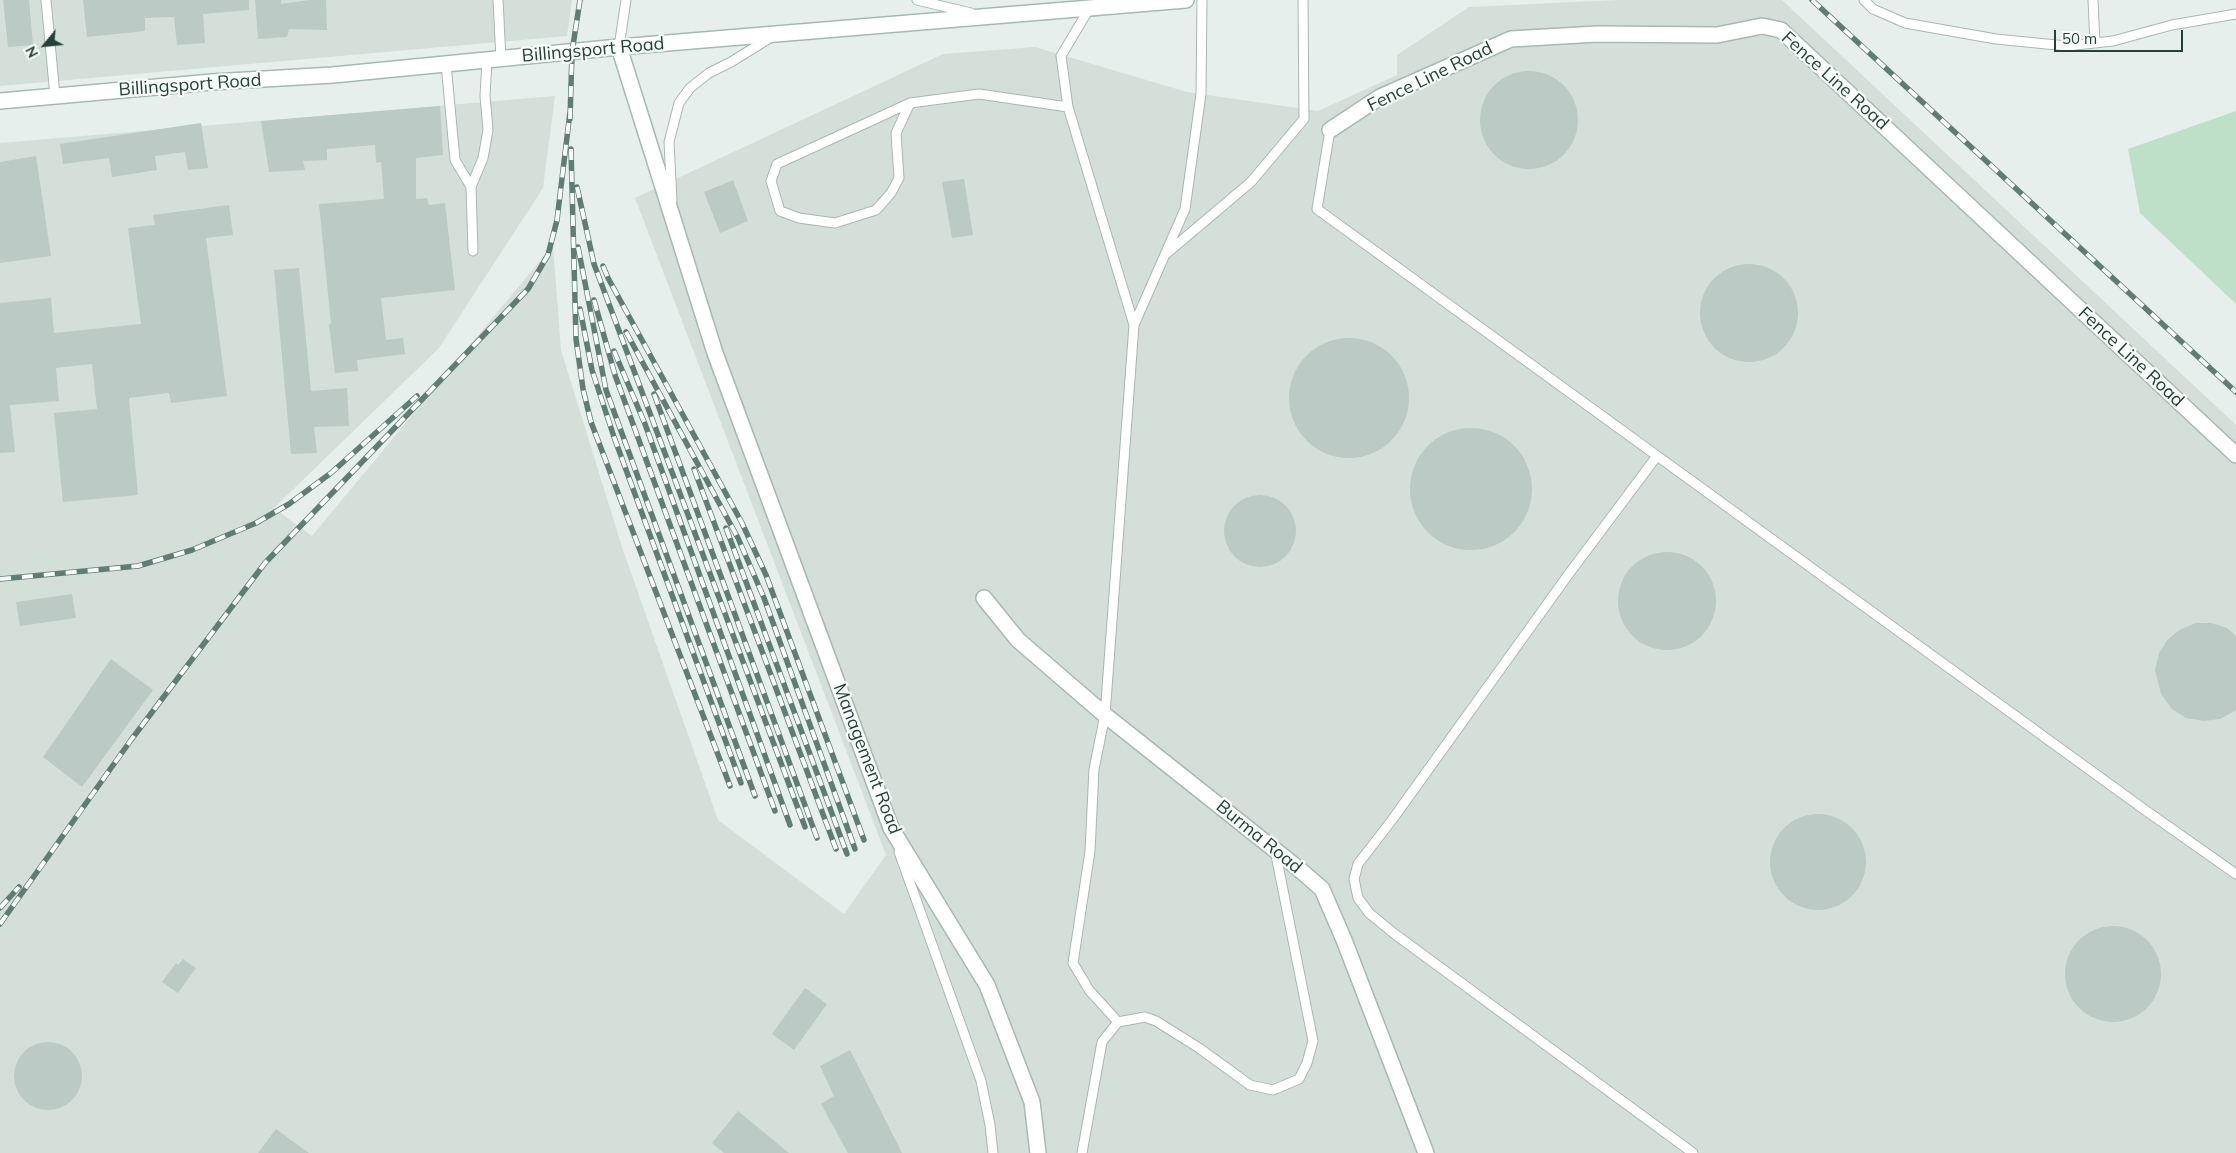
<!DOCTYPE html>
<html>
<head>
<meta charset="utf-8">
<style>
  body { margin:0 }
  #map { position:relative; width:2236px; height:1153px; overflow:hidden; background:#e6efeb; font-family:Mulish,sans-serif }
  canvas { display:block }
  .north { position:absolute; left:20px; top:20px; width:50px; height:50px; -webkit-text-stroke:4px #f7fbf9; paint-order:stroke; rotate:242deg; font-size:14px; font-weight:700; line-height:20px; text-align:center; color:#24423a }
  .north::after { content:''; display:block; margin:auto; width:18px; height:22px; background:#24423a; clip-path:polygon(50% 0,100% 100%,50% 72%,0 100%) }
  .scale { position:absolute; left:2054px; top:30px; width:129px; height:22px; box-sizing:border-box; border:2px solid #24423a; border-top:0; padding-left:6px; font-size:15px; line-height:18px; white-space:nowrap; color:#24423a; -webkit-text-stroke:4px #f7fbf9; paint-order:stroke }
</style>
</head>
<body>
<div id="map">
<canvas width="2236" height="1153"></canvas>
<div class="north">N</div>
<div class="scale">50 m</div>
</div>
<script>
const context = document.querySelector('canvas').getContext('2d');
context.lineJoin = 'round';
function paint(path, color) { context.fillStyle = color; context.fill(path, 'evenodd'); }
const shape = rows => new Path2D(rows.map(r => 'M' + r).join(''));
function trace(path, color, width, dash) { context.strokeStyle = color; context.lineWidth = width; context.lineCap = dash ? 'butt' : 'round'; context.setLineDash(dash || []); context.stroke(path); }
function drawText(font, color, halo, rows, align = 'center') {
  context.font = font + ' Mulish,sans-serif'; context.lineWidth = 4.5; context.setLineDash([]); context.textBaseline = 'middle'; context.strokeStyle = halo; context.fillStyle = color; for (const [text, x, y, turn = 0] of rows) {
    context.save(); context.translate(x, y); context.rotate((+turn || 0) * Math.PI / 180); context.textAlign = isNaN(turn) ? turn : align; if (halo) context.strokeText(text, 0, 0); context.fillText(text, 0, 0); context.restore();
  }
}
paint(shape([
  [0,0,572,0,567,36,0,86],
  [1617,0,1782,0,2236,425,2236,1153,0,1153,0,143,555,96,543,188,439,348,274,508,312,536,553,245,561,350,622,547,718,820,844,914,886,855,635,198,943,54,1035,47,1187,92,1318,111,1397,75,1397,55,1469,7]
]), '#d4dfda');
paint(shape([
  [2236,111,2236,304,2140,213,2128,149]
]), '#bfe0c8');
paint(shape([
  [3,0,29,0,33,45,8,47],
  [83,0,249,0,249,10,203,14,205,43,177,45,174,17,145,18,145,31,87,37],
  [255,0,281,0,281,4,309,0,326,0,327,30,289,29,287,37,258,39],
  '1480 120a49 49 0 1 1 98 0a49 49 0 1 1-98 0Z',
  [440,106,443,155,416,158,416,199,427,198,429,205,445,203,455,290,381,298,386,340,403,338,405,354,357,360,358,371,335,373,329,324,331,324,319,204,384,199,381,162,376,163,375,145,327,149,327,160,303,161,305,170,269,172,261,121],
  [201,123,208,168,188,170,185,152,155,156,157,170,112,177,109,158,63,164,60,144],
  [36,156,51,256,0,263,0,162],
  [964,179,973,235,952,238,942,182],
  [733,180,748,221,720,233,704,192],
  [229,205,233,235,206,238,227,396,171,403,169,393,129,398,138,495,63,502,54,413,97,409,92,364,56,368,59,401,10,405,15,452,0,453,0,303,51,298,54,333,141,324,128,228,155,225,153,215],
  '1700 313a49 49 0 1 1 98 0a49 49 0 1 1-98 0Z',
  [299,268,311,391,347,388,349,426,314,427,317,453,291,454,274,270],
  '1289 398a60 60 0 1 1 120 0a60 60 0 1 1-120 0Z',
  '1410 489a61 61 0 1 1 122 0a61 61 0 1 1-122 0Z',
  '1224 531a36 36 0 1 1 72 0a36 36 0 1 1-72 0Z',
  '1618 601a49 49 0 1 1 98 0a49 49 0 1 1-98 0Z',
  [72,594,76,618,20,626,16,602],
  [2196,623,2211,623,2227,628,2236,636,2236,710,2220,719,2204,721,2186,718,2172,709,2161,694,2155,670,2159,653,2168,639,2181,629],
  [111,659,153,690,82,787,43,757],
  '1770 862a48 48 0 1 1 96 0a48 48 0 1 1-96 0Z',
  '2065 974a48 48 0 1 1 96 0a48 48 0 1 1-96 0Z',
  [183,959,196,968,178,993,162,982,176,963,178,965],
  [805,988,827,1004,794,1050,772,1034],
  '14 1076a34 34 0 1 1 68 0a34 34 0 1 1-68 0Z',
  [850,1050,902,1153,848,1153,821,1104,834,1096,820,1066],
  [738,1111,789,1153,724,1153,712,1143],
  [276,1129,309,1153,258,1153]
]), '#bbcac4');
const lane = shape([
  [46,0,55,96],
  [498,0,501,59],
  [917,0,971,13],
  [1864,0,1873,9,1905,23,1996,39,2067,46,2113,41,2172,25,2236,14],
  [2093,0,2095,43],
  [1089,9,1061,56,1068,107,1134,325],
  [619,47,626,0],
  [446,64,455,160,471,187],
  [910,103,896,133,899,178,891,193,876,210,835,223,799,218,780,211,771,181,777,164,910,103,979,94,1068,107],
  [1330,130,1317,209,2145,810,2236,874],
  [672,200,669,142,679,103,690,88,709,73,731,62,773,36],
  [473,251,471,187,483,158,488,130,485,96,487,60],
  [1167,253,1251,182,1304,119,1303,0],
  [1657,456,1568,575,1392,820,1358,864,1354,879,1358,898,1369,913,1396,935,1693,1153],
  [899,852,981,1081,990,1125,993,1153],
  [1118,1022,1089,990,1073,963,1090,851,1094,769,1105,715,1134,325,1185,209,1201,94,1202,0],
  [1082,1153,1102,1042,1118,1022,1145,1017,1156,1021,1199,1048,1250,1085,1273,1090,1299,1079,1307,1063,1313,1041,1275,850]
]);
const street = shape([
  [619,47,715,353,891,828,987,985,1032,1102,1038,1153],
  [1330,130,1380,97,1511,39,1597,34,1717,35,1762,26,1781,30,2236,455],
  [984,598,1018,640,1105,715,1299,869,1322,889,1344,940,1426,1153]
]);
const secondary = shape([
  [0,101,212,82,333,75,619,47,1186,0]
]);
trace(lane, '#a8b8b2', 11);
trace(street, '#a8b8b2', 18);
trace(secondary, '#a4bbb3', 18);
trace(lane, '#fff', 9);
trace(street, '#fff', 15);
trace(secondary, '#fff', 15);
const rail = shape([
  [1812,0,2236,392],
  [570,119,572,52,580,0],
  [571,149,576,339,583,389,591,422,730,786],
  [577,187,594,264,805,827],
  [578,247,606,390,755,796],
  [603,266,608,278,742,523,766,575,864,840],
  [594,300,615,375,775,811],
  [580,309,592,370,614,437,741,783],
  [626,332,738,538,764,598,855,849],
  [614,351,645,424,790,825],
  [654,394,817,838],
  [694,469,836,849],
  [726,528,847,854],
  [0,579,138,566,192,550,256,523,289,504,331,473,417,396],
  [0,908,19,887],
  [0,924,131,740,265,563,528,289,548,255,557,220,570,112]
]);
trace(rail, '#5f7d75', 5.5);
trace(rail, '#f7fbf9', 4, [11]);
drawText('18px', '#24423a', '#f7fbf9', [
  ["Billingsport Road",593,50,-5],
  ["Fence Line Road",1430,77,-26],
  ["Fence Line Road",1835,81,42],
  ["Billingsport Road",190,85,-4],
  ["Fence Line Road",2131,357,43],
  ["Management Road",867,759,69],
  ["Burma Road",1259,837,39]
]);
</script>
</body>
</html>
